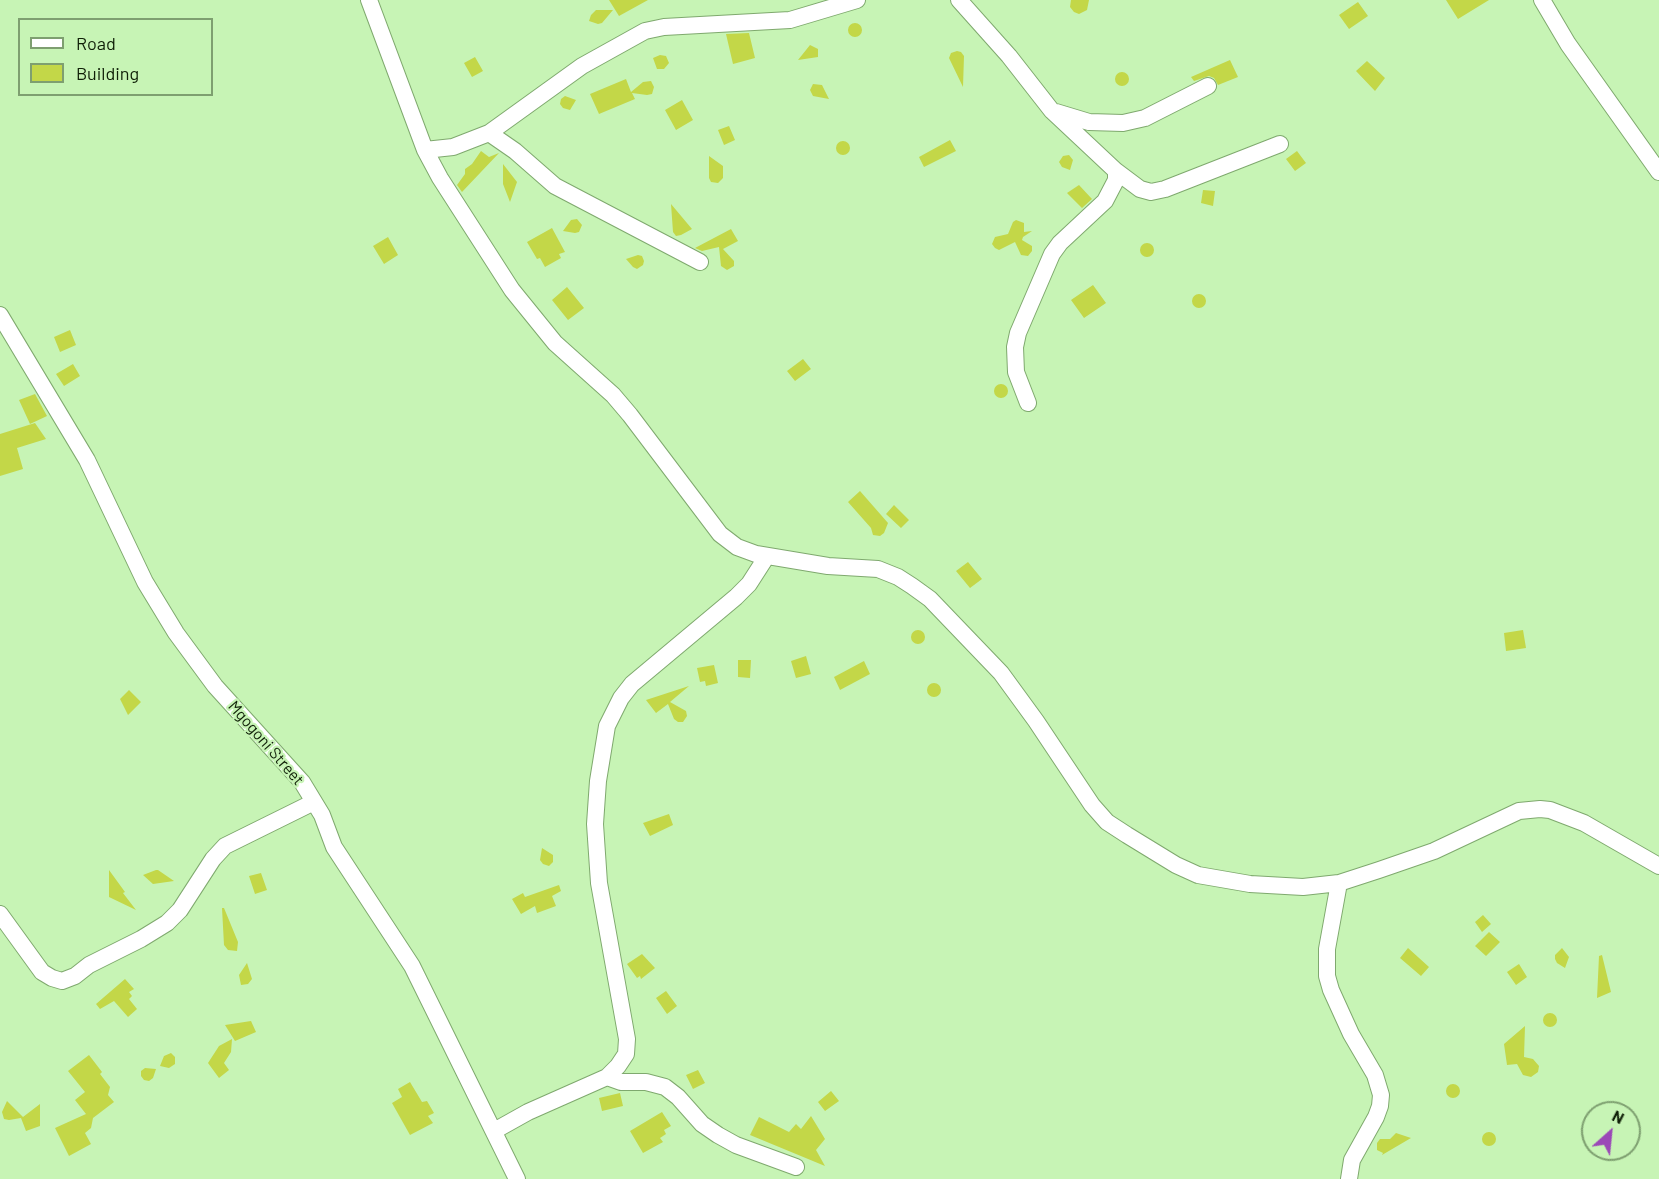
<!DOCTYPE html>
<html>
<head>
<meta charset="utf-8">
<style>
  body { margin:0 }
  #map { position:relative; width:1659px; height:1179px; overflow:hidden; background:#c7f4b5; font-family:Barlow,sans-serif }
  canvas { display:block }
  .legend { position:absolute; left:18px; top:18px; width:195px; height:78px; box-sizing:border-box; background:#c7f4b5; border:2px solid #7e9f70; margin:0; padding:8px 10px; list-style:none; font-size:18px; color:#102008 }
  .legend li { display:flex; align-items:center; gap:12px; height:30px }
  .legend b { width:30px; border:2px solid #7e9f70 }
  .north { position:absolute; left:1581px; top:1101px; width:60px; height:60px; box-sizing:border-box; background:#c7f4b5; border:2px solid #7e9f70; border-radius:50%; rotate:27deg; font-size:16px; font-weight:700; line-height:24px; text-align:center; color:#102008 }
  .north::after { content:''; display:block; margin:auto; width:21px; height:27px; background:#9b48b7; clip-path:polygon(50% 0,100% 100%,50% 72%,0 100%) }
</style>
</head>
<body>
<div id="map">
<canvas width="1659" height="1179"></canvas>
<ul class="legend">
<li><b style="height:8px;background:#fff"></b>Road</li>
<li><b style="height:16px;background:#c3d748"></b>Building</li>
</ul>
<div class="north">N</div>
</div>
<script>
const context = document.querySelector('canvas').getContext('2d');
context.lineJoin = 'round';
function paint(path, color) { context.fillStyle = color; context.fill(path, 'evenodd'); }
const shape = rows => new Path2D(rows.map(r => 'M' + r).join(''));
function trace(path, color, width, dash) { context.strokeStyle = color; context.lineWidth = width; context.lineCap = dash ? 'butt' : 'round'; context.setLineDash(dash || []); context.stroke(path); }
function drawText(font, color, halo, rows, align = 'center') {
  context.font = font + ' Barlow,sans-serif'; context.lineWidth = 4.5; context.setLineDash([]); context.textBaseline = 'middle'; context.strokeStyle = halo; context.fillStyle = color; for (const [text, x, y, turn = 0] of rows) {
    context.save(); context.translate(x, y); context.rotate((+turn || 0) * Math.PI / 180); context.textAlign = isNaN(turn) ? turn : align; if (halo) context.strokeText(text, 0, 0); context.fillText(text, 0, 0); context.restore();
  }
}
paint(shape([
  [609,0,648,0,619,16],
  [1071,0,1089,0,1087,10,1079,14,1074,12,1070,7],
  [1446,0,1489,0,1458,19],
  [1358,2,1368,16,1349,29,1339,15],
  [596,10,613,10,602,23,598,24,589,21,591,15],
  '848 30a7 7 0 1 1 14 0a7 7 0 1 1-14 0Z',
  [749,33,755,58,733,64,726,34],
  [810,45,818,49,818,57,798,60],
  [957,51,961,52,964,56,963,87,949,58,951,53],
  [660,55,666,56,669,63,664,69,657,69,653,58],
  [475,57,483,71,472,77,464,63],
  [1230,60,1238,77,1218,85,1214,78,1209,76,1194,81,1191,77],
  [1367,61,1385,78,1375,91,1356,71],
  '1115 79a7 7 0 1 1 14 0a7 7 0 1 1-14 0Z',
  [626,79,631,92,643,82,651,81,654,87,652,94,647,95,632,93,635,99,599,114,590,94],
  [813,84,822,85,829,99,813,96,810,90],
  [565,96,576,100,570,110,563,108,560,104,561,99],
  [682,100,693,120,676,130,665,110],
  [729,126,735,140,724,145,718,130],
  [950,140,956,151,924,167,919,157],
  '836 148a7 7 0 1 1 14 0a7 7 0 1 1-14 0Z',
  [481,151,489,157,499,153,462,192,457,185,465,174,465,169,472,164],
  [1297,151,1306,163,1295,171,1286,159],
  [1069,155,1073,160,1070,170,1062,167,1059,162,1063,156],
  [709,156,723,166,723,178,718,183,711,182,709,178],
  [503,164,517,182,510,202,503,184],
  [1079,185,1092,199,1082,208,1067,193],
  [1203,190,1215,191,1213,206,1201,203],
  [671,204,692,229,681,235,676,236,673,232],
  [577,219,582,225,579,232,575,233,563,231,571,220],
  [1016,220,1024,223,1024,232,1032,231,1023,237,1022,240,1032,246,1032,251,1028,256,1021,255,1015,242,999,250,995,248,992,244,995,237,1008,234,1013,222],
  [552,228,565,252,559,254,561,258,545,267,540,258,537,259,527,242],
  [731,229,738,241,723,249,734,261,734,266,727,270,721,266,719,247,702,251,695,248],
  [388,237,398,255,384,264,373,246],
  '1140 250a7 7 0 1 1 14 0a7 7 0 1 1-14 0Z',
  [638,255,642,256,644,261,643,265,637,269,633,267,626,259],
  [1093,285,1106,303,1084,318,1071,300],
  [567,287,584,308,568,320,552,300],
  '1192 301a7 7 0 1 1 14 0a7 7 0 1 1-14 0Z',
  [70,330,76,345,60,352,54,337],
  [803,359,811,369,795,381,787,371],
  [73,364,80,376,64,386,56,374],
  '994 391a7 7 0 1 1 14 0a7 7 0 1 1-14 0Z',
  [35,394,47,416,30,424,19,400],
  [35,423,46,439,17,448,23,469,0,476,0,434],
  [860,491,888,523,884,533,880,536,873,535,871,528,848,502],
  [894,505,909,520,901,528,886,514],
  [968,562,982,579,970,588,956,571],
  '911 637a7 7 0 1 1 14 0a7 7 0 1 1-14 0Z',
  [1523,630,1526,648,1506,651,1504,633],
  [806,656,811,674,796,678,791,661],
  [738,660,751,660,750,678,738,677],
  [864,661,870,674,840,690,834,677],
  [714,665,718,683,706,686,705,681,700,682,697,668],
  '927 690a7 7 0 1 1 14 0a7 7 0 1 1-14 0Z',
  [689,686,670,702,686,711,687,716,683,722,678,722,674,719,668,704,656,713,646,700],
  [129,690,141,702,128,715,120,699],
  [669,814,673,825,650,836,643,823],
  [542,848,553,855,553,862,549,866,543,864,540,860],
  [109,870,125,892,123,893,136,910,109,897],
  [156,870,158,870,174,881,153,884,143,875],
  [261,873,267,890,255,894,249,876],
  [559,885,561,891,552,896,556,906,537,913,535,906,521,914,512,899,523,893,525,897],
  [222,908,224,908,238,942,237,951,228,950,224,945],
  [1483,915,1491,924,1482,932,1475,922],
  [1489,932,1500,942,1486,956,1475,946],
  [1408,948,1429,967,1421,976,1400,958],
  [1562,948,1569,957,1565,968,1557,963,1555,959,1555,955],
  [642,954,655,968,641,979,640,976,637,978,627,964],
  [1602,955,1611,992,1597,998,1599,956],
  [247,963,252,979,248,984,241,985,239,975],
  [1519,964,1527,977,1516,985,1507,972],
  [125,979,134,989,129,992,132,996,129,999,137,1009,128,1017,114,1001,100,1009,96,1004],
  [666,991,677,1006,667,1014,656,998],
  '1543 1020a7 7 0 1 1 14 0a7 7 0 1 1-14 0Z',
  [251,1021,256,1032,235,1041,225,1025],
  [1525,1026,1524,1057,1533,1059,1539,1066,1538,1072,1531,1077,1523,1075,1517,1064,1507,1065,1504,1044],
  [232,1039,231,1052,224,1063,229,1070,219,1078,208,1063,219,1046],
  [171,1053,175,1057,175,1064,169,1068,160,1066,164,1056],
  [89,1055,102,1072,100,1074,110,1087,108,1095,114,1102,93,1118,91,1128,85,1133,91,1144,69,1156,55,1128,86,1114,75,1100,85,1092,68,1071],
  [145,1068,156,1069,153,1078,149,1081,144,1080,141,1076,141,1071],
  [698,1070,705,1083,693,1089,686,1075],
  [410,1082,422,1102,427,1101,434,1113,428,1116,433,1123,410,1135,392,1103,402,1097,398,1089],
  '1446 1091a7 7 0 1 1 14 0a7 7 0 1 1-14 0Z',
  [831,1091,839,1101,825,1111,818,1102],
  [620,1093,623,1106,602,1111,599,1098],
  [7,1101,23,1117,40,1104,40,1126,26,1131,21,1118,9,1120,4,1119,2,1112],
  [662,1112,671,1126,664,1130,666,1134,660,1138,663,1142,643,1153,630,1131],
  [811,1116,825,1139,816,1150,825,1166,750,1135,759,1117,789,1132,796,1124,801,1129],
  '1482 1139a7 7 0 1 1 14 0a7 7 0 1 1-14 0Z',
  [1396,1133,1411,1138,1382,1155,1383,1153,1377,1150,1377,1143,1380,1139,1390,1139]
]), '#c3d748');
const minor = shape([
  [369,0,425,150,440,178,512,290,555,343,613,395,630,415,720,534,737,547,756,554,828,566,878,569,898,577,912,586,930,599,1001,673,1036,721,1092,805,1107,822,1127,835,1176,865,1198,875,1250,884,1303,887,1339,883,1379,870,1434,851,1519,811,1540,809,1550,810,1584,823,1659,866],
  [959,0,1009,56,1052,111,1116,171,1140,189,1151,192,1165,189,1280,144],
  [1542,0,1568,44,1659,172],
  [1056,112,1089,122,1123,123,1145,118,1208,86],
  [489,133,515,151,555,186,700,262],
  [425,150,453,147,489,133,582,66,645,31,664,27,790,20,857,0],
  [0,315,87,460,145,582,176,633,215,686,302,782,322,815,334,847,412,966,517,1179],
  [1028,403,1016,372,1015,347,1018,333,1052,254,1060,243,1105,201,1116,180,1116,171],
  [1339,883,1327,949,1327,976,1331,990,1351,1034,1375,1075,1381,1095,1380,1106,1376,1117,1352,1160,1349,1179],
  [0,914,42,972,52,978,62,981,75,976,89,965,141,939,167,923,180,910,213,859,225,846,314,802],
  [607,1077,621,1082,646,1082,665,1087,678,1097,702,1124,718,1135,736,1145,796,1167],
  [494,1131,528,1112,607,1077,618,1066,626,1054,627,1039,599,883,595,824,598,781,607,726,621,698,632,684,736,597,749,584,767,556]
]);
trace(minor, '#7fa96e', 18);
trace(minor, '#fff', 16);
drawText('16px', '#102008', '#c7f4b5', [
  ["Mgogoni Street",266,743,49]
]);
</script>
</body>
</html>
